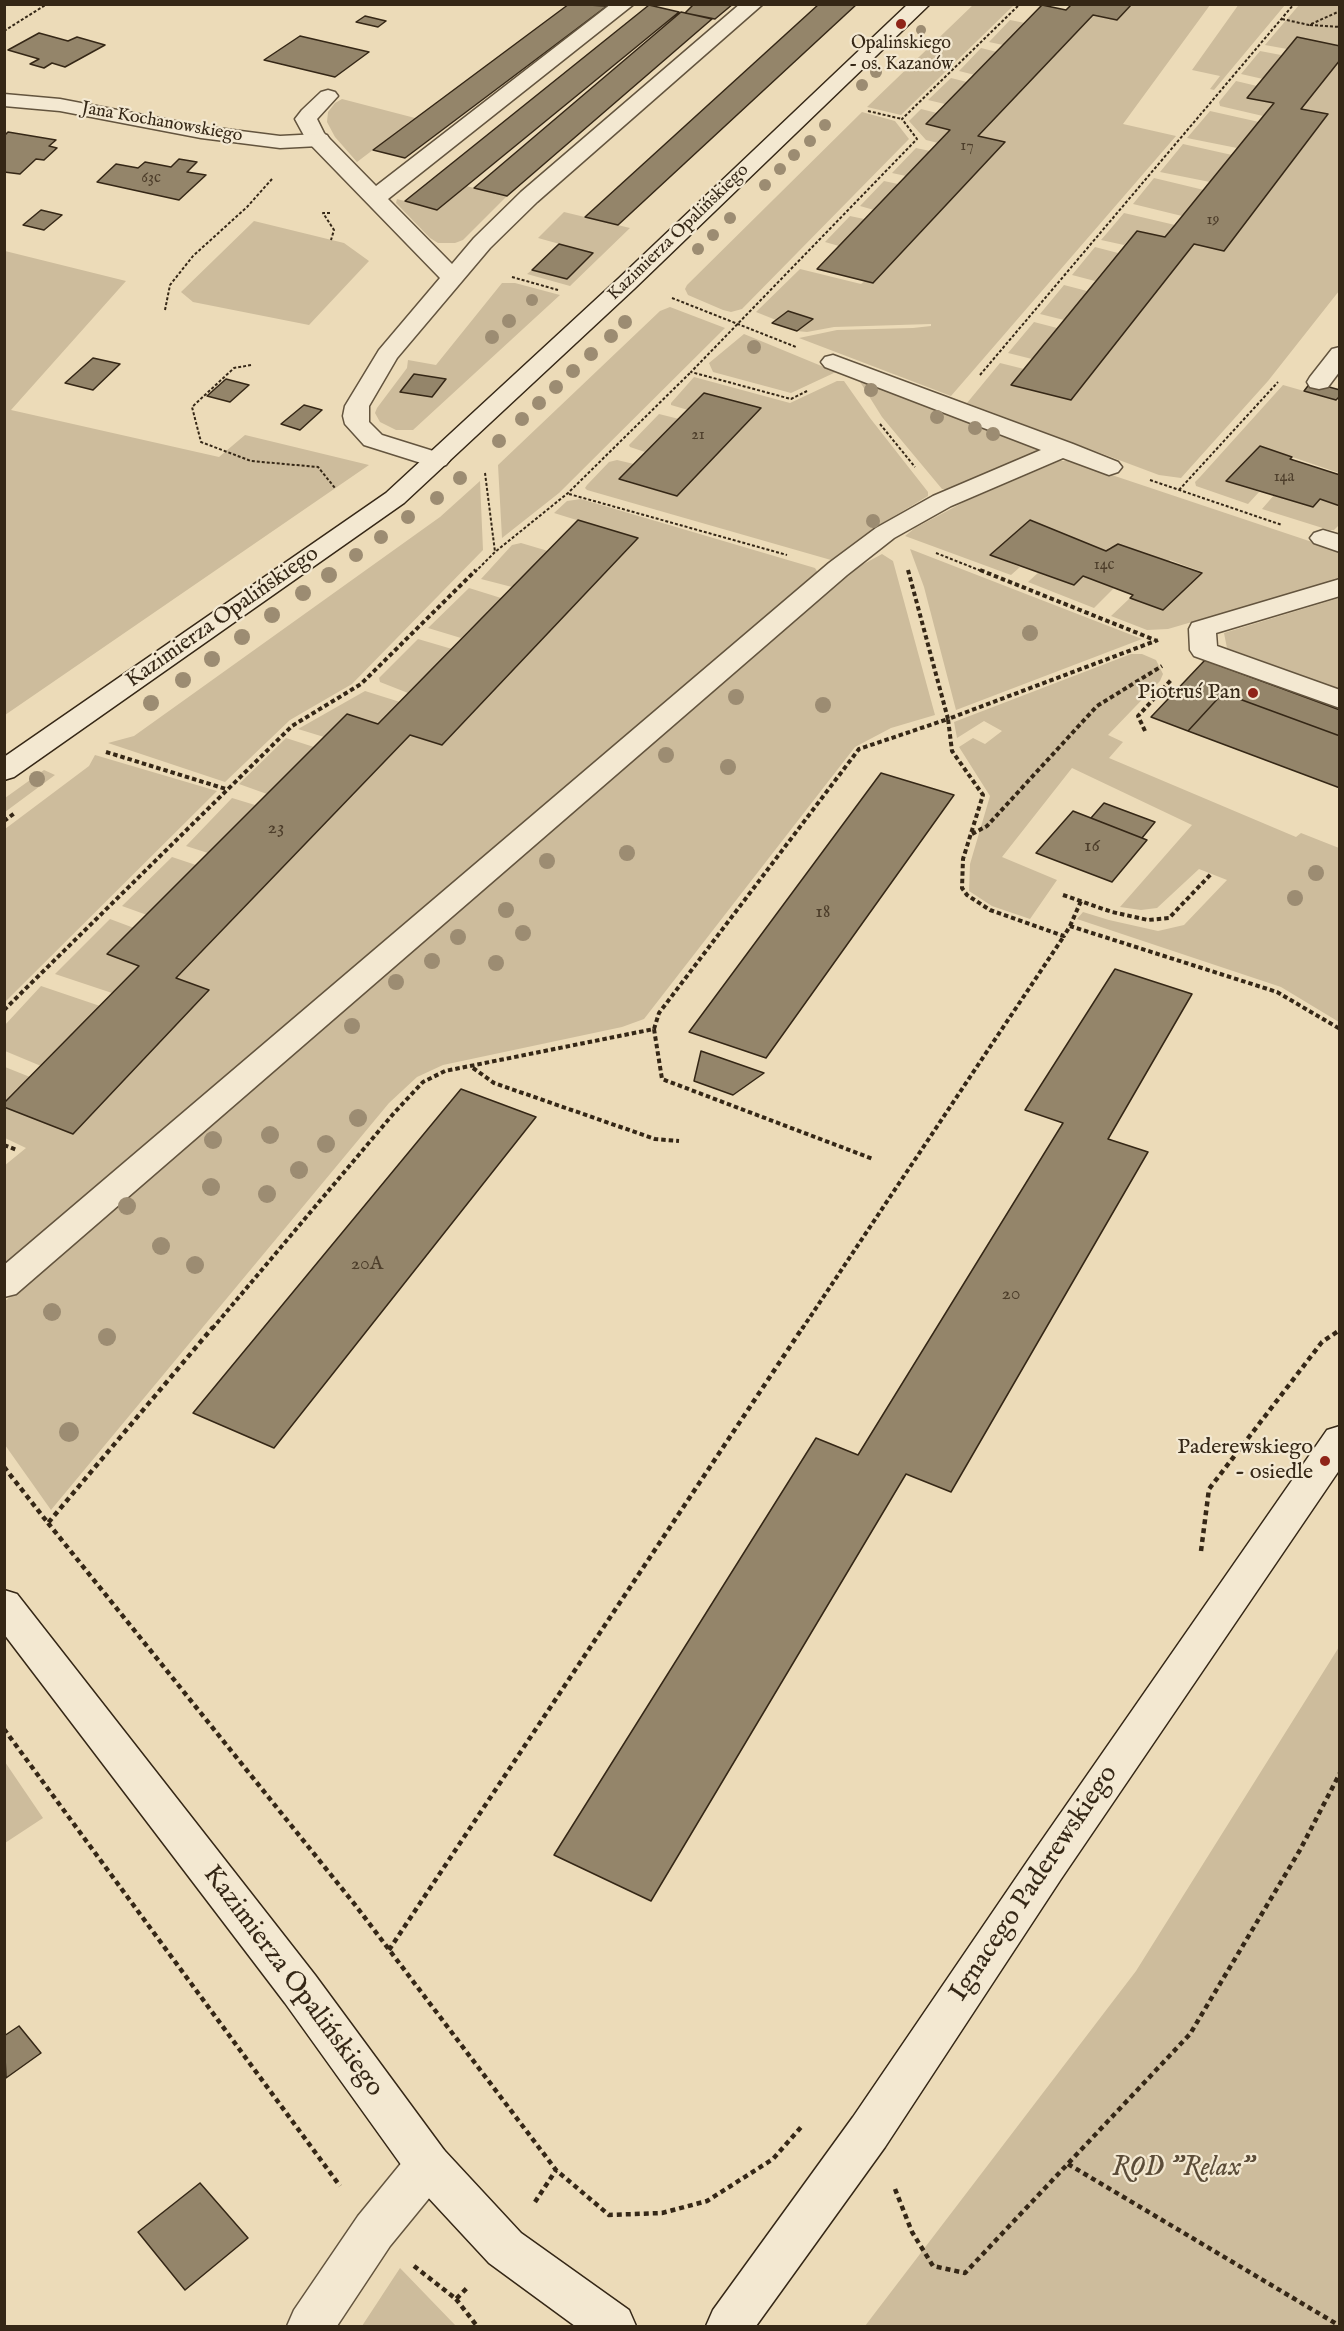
<!DOCTYPE html>
<html>
<head>
<meta charset="utf-8">
<style>
  body { margin:0 }
  #map { position:relative; width:1344px; height:2331px; overflow:hidden; background:#ecdbb8; font-family:"IM FELL English",serif }
  canvas { display:block }
  .frame { position:absolute; inset:0; border:6px solid #352716; pointer-events:none }
</style>
</head>
<body>
<div id="map">
<canvas width="1344" height="2331"></canvas>
<div class="frame"></div>
</div>
<script>
const context = document.querySelector('canvas').getContext('2d');
context.lineJoin = 'round';
function paint(path, color) { context.fillStyle = color; context.fill(path, 'evenodd'); }
const shape = rows => new Path2D(rows.map(r => 'M' + r).join(''));
function trace(path, color, width, dash) { context.strokeStyle = color; context.lineWidth = width; context.lineCap = dash ? 'butt' : 'round'; context.setLineDash(dash || []); context.stroke(path); }
function drawText(font, color, halo, rows, align = 'center') {
  context.font = font + ' "IM FELL English",serif'; context.lineWidth = 4.5; context.setLineDash([]); context.textBaseline = 'middle'; context.strokeStyle = halo; context.fillStyle = color; for (const [text, x, y, turn = 0] of rows) {
    context.save(); context.translate(x, y); context.rotate((+turn || 0) * Math.PI / 180); context.textAlign = isNaN(turn) ? turn : align; if (halo) context.strokeText(text, 0, 0); context.fillText(text, 0, 0); context.restore();
  }
}
paint(shape([
  [974,4,1014,5,901,115,867,107],
  [1239,4,1285,5,1214,90,1210,89,1220,76,1192,70],
  [1132,5,1210,5,1123,124,1176,136,951,396,799,338,837,330,913,328,931,326,931,324,834,327,807,332,797,331,813,319,788,311,776,320,756,312,800,269,861,284,865,281,874,283,1004,143,978,136,1093,15,1117,20],
  [1299,5,1339,5,1339,46,1297,37,1287,49,1265,45],
  [1010,20,1025,23,1003,45,989,42],
  [981,48,997,52,975,75,959,71],
  [1260,51,1281,55,1263,79,1241,74],
  [1339,60,1339,291,1268,381,1181,478,1159,475,967,403,1000,363,1024,369,1012,385,1071,400,1194,244,1224,251,1328,115,1301,109],
  [951,78,967,82,945,104,928,100],
  [1236,81,1257,86,1247,98,1274,103,1263,116,1220,106,1219,102],
  [342,99,415,118,357,162,335,137,327,122,328,112,335,103],
  [921,109,937,113,926,125,950,130,938,143,926,140,909,121],
  [1210,111,1259,122,1237,148,1187,138],
  [862,112,895,121,909,139,742,309,731,312,723,310,688,295,685,289,687,285],
  [1183,144,1232,155,1210,182,1160,172],
  [916,148,930,151,906,176,892,173],
  [1154,178,1204,190,1182,216,1133,204],
  [884,181,898,184,874,210,860,206],
  [466,186,507,196,463,240,455,243,438,243,430,238,396,203,397,199,437,210],
  [564,212,630,228,570,286,527,274,532,270,592,253,538,238],
  [1124,213,1175,225,1165,237,1137,231,1124,245,1101,240],
  [850,216,864,219,839,246,825,242],
  [254,221,344,243,369,261,309,325,193,302,181,292],
  [1095,247,1118,253,1095,281,1072,275],
  [5,251,126,281,11,410,219,457,245,435,369,465,5,715],
  [502,283,515,283,560,295,413,430,396,430,380,422,375,413,377,408,407,368,408,360,436,365],
  [1064,285,1087,291,1064,320,1040,314],
  [670,307,725,328,559,493,502,538,498,465,660,311],
  [1034,322,1057,328,1032,359,1008,353],
  [744,334,836,372,791,393,713,372,709,363],
  [694,377,790,403,837,381,844,381,870,418,928,492,928,496,871,530,831,560,587,490,585,488,587,485,609,462,617,460,634,464,620,480,677,496,761,408,704,393,688,410,671,405,671,403],
  [857,377,1039,448,1039,450,947,489,942,489,882,417],
  [1283,385,1339,401,1339,473,1260,446,1226,480,1259,492,1248,504,1196,486,1195,482,1200,477],
  [659,414,679,419,645,452,630,447,629,445],
  [1060,461,1070,461,1339,551,1339,579,1168,629,1147,630,1111,616,1130,598,1163,610,1202,572,1170,560,1168,563,1110,547,1106,551,1030,520,991,555,1020,567,1011,575,905,536,915,528,964,502],
  [480,481,483,550,352,684,290,720,225,782,108,743,134,736,440,517],
  [1275,494,1320,499,1339,506,1339,525,1334,530,1329,530,1262,509],
  [581,499,815,568,818,573,5,1265,4,1166,26,1148,5,1138,5,1107,73,1134,209,990,177,978,410,735,442,745,638,539,554,513,567,501],
  [521,543,548,551,512,587,481,579,512,545],
  [910,549,1142,639,956,710,924,587],
  [882,554,893,561,935,715,891,728,855,747,644,1019,622,1027,443,1065,417,1077,389,1103,51,1510,5,1445,4,1302,860,566],
  [1040,571,1083,576,1114,588,1094,608,1028,582],
  [469,588,501,598,461,638,428,628],
  [1339,598,1339,689,1227,648,1224,633],
  [418,639,452,649,408,693,380,682,379,678],
  [1131,654,1142,654,1156,660,1163,674,1160,681,1108,735,1123,742,1109,758,1296,837,1301,833,1339,848,1339,1022,1281,987,1077,919,1083,912,1109,920,1158,931,1184,925,1227,880,1199,869,1157,908,1141,910,1120,907,1192,825,1072,768,1002,857,1057,880,1030,919,992,906,969,891,970,864,990,796,959,747,973,738,985,744,1002,731,984,721,957,738,954,722],
  [365,691,400,702,378,724,347,714,324,737,298,729],
  [286,738,314,747,267,794,239,784],
  [95,755,217,791,5,1002,5,829,89,766],
  [44,770,55,775,5,812,5,798],
  [232,798,255,805,208,853,186,846],
  [172,857,196,865,147,915,122,906],
  [110,919,134,928,139,966,112,993,55,974],
  [41,986,100,1006,41,1066,5,1051,4,1026],
  [5,1067,30,1077,5,1103],
  [1339,1647,1339,2326,865,2326,1136,1971],
  [5,1762,43,1818,5,1843,4,1843],
  [400,2268,456,2326,362,2326]
]), '#cdbc9c');
const building = shape([
  [569,4,607,6,405,158,373,150,569,4],
  [694,4,733,4,715,19,685,13,694,4],
  [819,4,857,4,618,225,585,217,819,4],
  [1072,4,1132,4,1117,20,1093,15,978,136,1005,142,873,283,817,269,950,130,926,124,1042,5,1066,10,1072,4],
  [649,5,679,12,437,210,405,201,649,5],
  [681,12,712,19,507,196,474,188,681,12],
  [365,16,386,21,378,27,356,22,365,16],
  [39,33,68,41,77,37,105,45,65,67,52,63,44,68,30,64,39,59,8,50,39,33],
  [300,36,369,52,335,77,264,60,300,36],
  [1297,37,1340,46,1340,60,1301,109,1328,114,1224,251,1194,244,1071,400,1011,385,1137,231,1165,237,1175,225,1274,103,1247,98,1297,37],
  [8,132,56,140,49,146,57,148,44,160,36,159,20,174,4,172,4,136,8,132],
  [179,159,197,162,187,172,206,175,179,200,97,182,116,164,138,168,145,162,171,167,179,159],
  [41,210,62,215,44,230,23,225,41,210],
  [559,244,593,253,567,279,532,270,559,244],
  [788,311,813,319,797,331,772,323,788,311],
  [93,358,120,364,93,390,65,383,93,358],
  [414,374,446,379,432,397,400,392,414,374],
  [226,379,249,385,230,402,207,396,226,379],
  [1311,382,1340,390,1340,396,1336,400,1304,391,1311,382],
  [704,393,761,408,677,496,619,479,704,393],
  [304,405,322,410,300,430,281,424,304,405],
  [1260,446,1292,457,1290,459,1340,475,1340,506,1320,499,1313,507,1226,481,1260,446],
  [578,520,638,538,442,745,410,735,176,978,209,990,73,1134,4,1107,4,1103,139,966,107,954,347,714,378,724,578,520],
  [1030,520,1106,551,1118,544,1202,573,1163,610,1130,598,1133,595,1083,576,1074,585,990,555,1030,520],
  [1205,660,1340,710,1340,736,1223,693,1188,731,1151,717,1205,660],
  [1223,693,1340,736,1340,788,1188,731,1223,693],
  [881,773,954,795,766,1058,689,1032,881,773],
  [1104,803,1155,822,1142,838,1091,818,1104,803],
  [1073,811,1147,840,1112,882,1036,853,1073,811],
  [1115,969,1192,994,1108,1139,1148,1152,951,1492,906,1474,651,1901,554,1855,816,1438,858,1455,1063,1123,1025,1110,1115,969],
  [701,1051,764,1073,733,1095,694,1081,701,1051],
  [461,1089,536,1117,274,1448,193,1413,461,1089],
  [19,2026,41,2053,6,2078,4,2036,19,2026],
  [200,2183,248,2238,185,2290,138,2232,200,2183]
]);
paint(building, '#94856a');
trace(building, '#352716', 1.5);
const lane = shape([
  [611,4,634,4,388,199,452,264,474,238,521,192,740,4,763,4,537,202,490,248,397,358,369,406,369,422,382,435,446,455,450,460,446,465,437,468,364,445,345,424,343,416,345,406,379,350,440,278,307,141,295,119,302,110,321,92,328,90,335,92,338,96,317,119,324,133,376,186,611,4],
  [1340,347,1340,371,1328,387,1319,389,1310,387,1307,382,1310,377,1332,349,1340,347],
  [428,2144,444,2150,450,2165,444,2180,390,2246,337,2326,287,2326,294,2310,358,2216,412,2150,428,2144]
]);
const street = shape([
  [4,94,60,99,201,126,280,136,319,134,327,135,330,140,327,145,319,146,280,148,201,138,60,111,4,106,4,94],
  [833,355,1073,444,1118,462,1122,467,1118,472,1109,475,1063,458,951,506,894,538,847,575,16,1294,4,1297,4,1265,829,563,876,528,933,496,1041,450,825,367,821,362,825,357,833,355],
  [1323,530,1340,535,1340,552,1314,543,1310,538,1314,533,1323,530],
  [1340,579,1340,596,1216,633,1217,646,1340,690,1340,708,1194,656,1190,650,1189,629,1192,623,1340,579]
]);
const secondary = shape([
  [908,4,930,4,634,289,404,503,14,777,4,780,4,757,386,493,618,279,908,4],
  [1340,1426,1340,1469,1061,1879,885,2147,756,2326,706,2326,713,2310,853,2117,1033,1853,1327,1430,1340,1426],
  [4,1590,17,1594,315,1975,444,2150,521,2233,629,2310,636,2326,575,2326,489,2263,412,2180,285,2003,4,1634,4,1590]
]);
trace(lane, '#63543e', 3);
trace(street, '#63543e', 3);
trace(secondary, '#352716', 3);
trace(shape([
  [1282,19,1309,25,1340,11],
  [1310,25,1340,27],
  [4,31,47,4],
  [868,111,902,119],
  [330,213,323,213,334,230,331,240],
  [512,277,558,290],
  [672,298,796,347],
  [165,310,170,285,193,256,247,207,272,179],
  [251,365,234,368,192,407,201,442,251,461,318,467,335,488],
  [980,375,1294,4],
  [807,391,791,399,691,372,917,139,902,119,1020,4],
  [880,424,915,467],
  [485,473,495,552],
  [1150,480,1282,525],
  [1179,490,1278,382],
  [569,494,787,555],
  [936,553,984,572],
  [475,572,495,552,568,493,691,372]
]), '#352716', 2, [3, 2]);
trace(shape([
  [908,570,948,719,1158,640],
  [980,570,1155,640],
  [1145,731,1138,716,1172,679],
  [106,752,226,789],
  [4,821,16,812],
  [972,834,987,826,1097,706,1162,666],
  [1063,895,1112,912,1148,920,1169,918,1211,874],
  [1070,926,1081,901],
  [4,1010,292,726,361,684,476,570],
  [654,1029,662,1079,873,1159],
  [473,1068,494,1083,655,1139,679,1141],
  [4,1145,17,1150],
  [212,1329,394,1113,423,1082,445,1071,654,1029,659,1013,859,749,948,719,952,751,983,795,963,859,962,888,967,895,990,910,1064,936,1070,926,1277,992,1340,1029],
  [802,1329,1064,936]
]), '#352716', 4, [4.5, 3]);
trace(shape([
  [4,1467,48,1523,213,1327],
  [48,1523,356,1906,556,2170,609,2215,662,2213,707,2201,773,2159,803,2125],
  [1201,1551,1209,1489,1322,1342,1340,1330],
  [4,1729,340,2186],
  [389,1950,803,1327],
  [1068,2164,1340,2326],
  [895,2189,912,2232,933,2266,965,2273,1190,2034,1300,1850,1340,1773],
  [535,2202,556,2170],
  [414,2266,456,2299,468,2287],
  [456,2299,477,2326]
]), '#352716', 4.5, [5, 4]);
paint(lane, '#f3e8d1');
paint(street, '#f3e8d1');
paint(secondary, '#f3e8d1');
context.fillStyle = '#9c8c72';
for (const [x, y, r] of [
  [921,30,5],
  [906,44,5],
  [876,72,6],
  [862,85,6],
  [825,125,6],
  [810,141,6],
  [794,155,6],
  [780,169,6],
  [765,185,6],
  [730,218,6],
  [713,235,6],
  [698,249,6],
  [532,300,6],
  [509,321,7],
  [625,322,7],
  [611,336,7],
  [492,337,7],
  [754,347,7],
  [591,354,7],
  [573,371,7],
  [556,387,7],
  [871,390,7],
  [539,403,7],
  [937,417,7],
  [522,419,7],
  [975,428,7],
  [993,434,7],
  [499,441,7],
  [460,478,7],
  [437,498,7],
  [408,517,7],
  [873,521,7],
  [381,537,7],
  [356,555,7],
  [329,575,8],
  [303,593,8],
  [272,615,8],
  [1030,633,8],
  [242,637,8],
  [212,659,8],
  [183,680,8],
  [736,697,8],
  [151,703,8],
  [823,705,8],
  [666,755,8],
  [728,767,8],
  [37,779,8],
  [627,853,8],
  [547,861,8],
  [1316,873,8],
  [1295,898,8],
  [506,910,8],
  [523,933,8],
  [458,937,8],
  [432,961,8],
  [496,963,8],
  [396,982,8],
  [352,1026,8],
  [358,1118,9],
  [270,1135,9],
  [213,1140,9],
  [326,1144,9],
  [299,1170,9],
  [211,1187,9],
  [267,1194,9],
  [127,1206,9],
  [161,1246,9],
  [195,1265,9],
  [52,1312,9],
  [107,1337,9],
  [69,1432,10]
]) { context.beginPath(); context.arc(x, y, r, 0, 2 * Math.PI); context.fill(); }
for (const [x, y, r, color] of [
  [901,24,6,"#8f2418"],
  [1253,693,6,"#8f2418"],
  [1325,1461,6,"#8f2418"]
]) { const dot = new Path2D(); dot.arc(x, y, r, 0, 2 * Math.PI); context.fillStyle = color; context.fill(dot); trace(dot, '#f3e8d1', 2); }
drawText('16px', '#4d3e2b', null, [
  ["17",967,147],
  ["63c",151,179],
  ["19",1213,221],
  ["21",698,436],
  ["14a",1284,478],
  ["14c",1104,566]
]);
drawText('18px', '#352716', '#f3e8d1', [
  ["Opalinskiego",901,44],
  ["- os. Kazanów",901,65]
]);
drawText('18px', '#352716', '#f3e8d1', [
  ["Jana Kochanowskiego",162,123,10],
  ["Kazimierza Opalińskiego",679,233,-44]
]);
drawText('20px', '#4d3e2b', null, [
  ["23",276,829],
  ["16",1092,847],
  ["18",823,913],
  ["20A",367,1265],
  ["20",1011,1295]
]);
drawText('22px', '#352716', '#f3e8d1', [
  ["Kazimierza Opalińskiego",223,618,-35]
]);
drawText('22px', '#352716', '#f3e8d1', [
  ["Piotruś Pan",1241,693],
  ["Paderewskiego",1313,1448],
  ["- osiedle",1313,1473]
], 'right');
drawText('27px', '#352716', '#f3e8d1', [
  ["Ignacego Paderewskiego",1035,1884,-56],
  ["Kazimierza Opalińskiego",292,1982,53]
]);
drawText('italic 27px', '#5b4c38', '#f3e8d1', [
  ["ROD \"Relax\"",1183,2169]
]);
</script>
</body>
</html>
